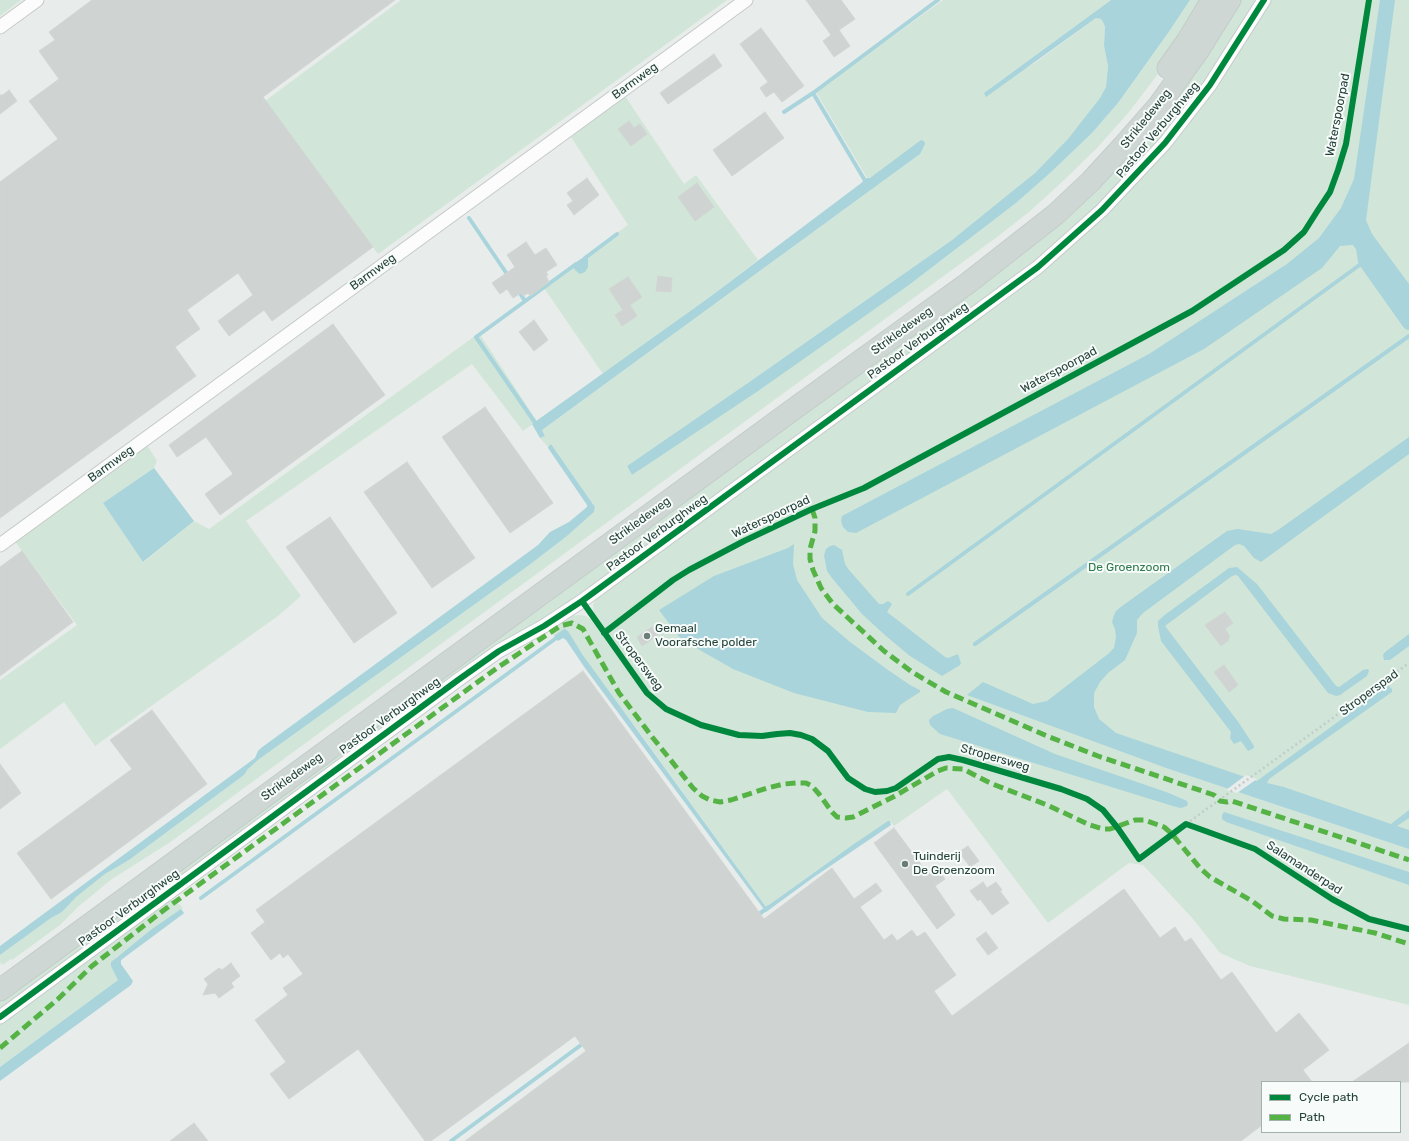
<!DOCTYPE html>
<html>
<head>
<meta charset="utf-8">
<style>
  body { margin:0 }
  #map { position:relative; width:1409px; height:1141px; overflow:hidden; background:#e8edeb; font-family:Rubik,sans-serif }
  canvas { display:block }
  .legend { position:absolute; left:1261px; top:1081px; width:140px; height:52px; box-sizing:border-box; background:#f7fbf9; border:1px solid #a3b1ad; margin:0; padding:5px 7px; list-style:none; font-size:12px; color:#24423a }
  .legend li { display:flex; align-items:center; gap:8px; height:20px }
  .legend b { width:20px; border:1px solid #a3b1ad }
</style>
</head>
<body>
<div id="map">
<canvas width="1409" height="1141"></canvas>
<ul class="legend">
<li><b style="height:5px;background:#00873e"></b>Cycle path</li>
<li><b style="height:5px;background:#55b346"></b>Path</li>
</ul>
</div>
<script>
const context = document.querySelector('canvas').getContext('2d');
context.lineJoin = 'round';
function paint(path, color) { context.fillStyle = color; context.fill(path, 'evenodd'); }
const shape = rows => new Path2D(rows.map(r => 'M' + r).join(''));
function trace(path, color, width, dash) { context.strokeStyle = color; context.lineWidth = width; context.lineCap = dash ? 'butt' : 'round'; context.setLineDash(dash || []); context.stroke(path); }
function drawText(font, color, halo, rows, align = 'center') {
  context.font = font + ' Rubik,sans-serif'; context.lineWidth = 4; context.setLineDash([]); context.textBaseline = 'middle'; context.strokeStyle = halo; context.fillStyle = color; for (const [text, x, y, turn = 0] of rows) {
    context.save(); context.translate(x, y); context.rotate((+turn || 0) * Math.PI / 180); context.textAlign = isNaN(turn) ? turn : align; if (halo) context.strokeText(text, 0, 0); context.fillText(text, 0, 0); context.restore();
  }
}
paint(shape([
  [0,0,21,0,0,16],
  [401,0,727,0,378,254,265,101],
  [943,0,1111,0,988,90,1035,63,1096,18,1098,18,1101,19,1103,22,1105,27,1104,46,1108,66,1106,87,1100,98,1068,140,1035,173,1004,199,952,240,755,378,627,466,632,475,909,285,1016,203,1049,174,1092,133,1118,103,1168,33,1190,0,1207,0,1171,57,1129,112,1097,148,1061,183,1029,212,997,237,169,843,112,879,79,906,60,925,12,960,11,959,3,965,2,963,0,964,0,955,51,918,62,912,75,897,105,874,129,860,244,775,248,769,258,760,528,566,567,536,594,512,595,507,554,448,549,446,548,447,540,438,545,436,542,430,920,154,870,178,867,178,816,92],
  [1233,0,1255,0,1238,30,1207,78,1184,109,1156,144,1125,179,1062,239,1024,269,585,591,0,1009,0,997,1064,210],
  [1268,0,1409,0,1409,1005,1250,966,1220,953,1193,919,1143,865,1129,863,1048,923,947,789,894,826,890,821,834,858,766,907,643,737,567,636,569,634,568,631,565,629,554,636,552,633,557,629,555,625,569,616,580,615,586,616,589,619,594,615,593,605,597,596,1097,222],
  [625,96,684,184,696,175,758,260,707,299,603,374,544,288,572,265,575,270,588,267,588,254,628,225,571,137],
  [479,333,537,421,523,431,472,364,246,521,301,596,278,616,95,746,64,702,0,749,0,680,77,625,11,536,144,440,157,461,154,468,103,503,144,562,194,521,209,529],
  [169,900,179,904,183,908,115,958,118,980,0,1067,0,1022]
]), '#d1e6d8');
paint(shape([
  [1111,0,1190,0,1168,33,1118,103,1092,133,1049,174,1016,203,909,285,758,391,632,475,627,466,755,378,952,240,1035,173,1068,139,1100,98,1106,87,1108,66,1104,46,1105,27,1103,22,1101,19,1096,18,986,97,984,93],
  [1380,0,1395,0,1366,220,1372,234,1409,284,1409,323,1353,245,1340,246,1322,268,1204,349,856,533,848,532,843,527,841,521,842,516,1149,354,1287,264,1319,238,1341,208,1354,179],
  [921,140,924,141,925,144,920,154,542,430,545,436,540,438,532,424,707,299,860,184,867,178,870,178],
  [588,254,588,267,585,272,580,274,575,270,572,265],
  [1409,437,1409,454,1261,562,1254,558,1244,546,1239,544,1235,545,1143,613,1137,620,1137,633,1125,660,1108,673,1100,682,1094,693,1094,707,1099,719,1116,733,1257,781,1387,686,1389,686,1392,689,1392,692,1269,779,1267,783,1284,787,1391,824,1409,810,1409,818,1397,826,1409,830,1409,849,1169,769,967,695,983,682,1033,704,1047,701,1108,654,1114,648,1116,637,1115,629,1112,622,1114,615,1116,611,1122,606,1227,531,1238,529,1271,534,1278,530],
  [551,444,595,507,594,512,567,536,528,566,258,760,248,769,244,775,129,860,105,874,76,897,62,912,51,918,0,955,0,946,255,758,258,751,261,748,538,545,550,532,569,522,587,507,587,505,548,448,548,447],
  [154,468,194,521,143,562,103,503],
  [794,544,793,564,797,580,822,618,850,642,888,670,910,685,920,690,920,692,900,705,896,713,868,712,794,693,733,669,698,649,686,640,681,639,659,610,714,576,788,548],
  [834,545,842,550,845,564,849,570,879,604,883,604,888,601,892,604,887,612,945,657,948,658,958,654,961,663,960,665,942,676,910,656,886,636,862,614,832,578,827,571,824,555,826,549,830,546],
  [1237,567,1257,584,1336,686,1339,687,1363,670,1368,669,1369,671,1367,676,1340,695,1336,696,1328,693,1238,576,1236,575,1232,576,1165,626,1239,723,1254,746,1254,748,1248,751,1241,741,1234,744,1230,738,1231,732,1161,641,1158,626,1158,621,1166,614,1229,568],
  [564,629,565,629,568,631,582,654,766,907,851,846,888,821,890,821,891,825,814,877,766,912,585,668,566,640,563,638,558,641,554,636],
  [1409,634,1409,646,1390,660,1384,660,1383,655,1385,652],
  [953,708,1055,754,1169,793,1187,801,1188,804,1187,806,1181,808,1176,807,940,734,930,725,929,720,933,716,947,709],
  [1224,812,1409,872,1409,885,1226,822,1222,819,1222,815],
  [181,909,184,913,183,914,121,960,121,964,133,981,131,985,0,1081,0,1067,118,980,111,966,111,962,152,929]
]), '#a9d4db');
paint(shape([
  [1246,775,1257,779,1237,793,1226,790]
]), '#e8edeb');
trace(shape([
  [813,93,938,0],
  [784,112,813,93,867,184],
  [469,218,509,277],
  [585,258,617,234],
  [517,289,525,301],
  [538,427,476,337,576,264],
  [908,594,1365,261],
  [975,644,1409,336],
  [201,898,559,636],
  [756,916,769,907],
  [451,1141,585,1042]
]), '#a9d4db', 4);
trace(shape([
  [1362,242,1365,261,1409,323]
]), '#a9d4db', 14);
const building = shape([
  [92,0,395,0,263,97,373,247,272,321,264,310,229,336,218,321,253,295,238,273,187,310,200,329,175,347,196,376,0,518,0,182,58,139,29,101,59,79,39,51,55,40,49,32,92,0],
  [806,0,841,0,855,19,839,30,850,46,834,57,823,41,831,35,806,0],
  [761,28,804,86,782,102,774,92,766,97,760,88,768,82,740,44,761,28],
  [714,54,722,66,668,104,660,93,714,54],
  [9,90,17,101,0,114,0,95,3,95,9,90],
  [765,112,784,138,732,176,713,150,765,112],
  [629,121,634,128,640,124,647,134,631,146,618,129,629,121],
  [587,178,599,195,574,215,567,205,573,201,567,193,587,178],
  [697,183,714,207,695,221,678,197,697,183],
  [526,242,535,255,546,248,557,265,546,272,548,275,546,276,549,282,530,296,528,293,523,296,521,293,513,298,507,289,500,294,492,283,515,267,507,255,526,242],
  [658,276,672,278,671,292,656,291,658,276],
  [628,277,642,297,630,305,637,316,622,326,615,315,623,310,609,289,628,277],
  [534,320,548,340,534,351,519,332,534,320],
  [333,324,385,395,220,515,205,494,233,474,206,437,177,457,169,445,333,324],
  [485,407,553,503,510,533,442,437,485,407],
  [407,462,475,558,432,588,364,492,407,462],
  [330,517,397,613,354,643,286,547,330,517],
  [22,551,73,622,0,676,0,567,22,551],
  [1225,612,1233,623,1225,629,1230,637,1228,639,1229,640,1221,646,1205,625,1225,612],
  [652,627,658,635,642,646,637,637,652,627],
  [1224,665,1238,685,1229,692,1214,672,1224,665],
  [583,671,764,919,832,868,854,899,876,883,882,891,860,907,884,940,892,934,897,941,912,930,917,937,925,932,956,975,934,991,952,1016,1124,889,1160,938,1175,927,1185,942,1191,938,1221,980,1232,972,1276,1033,1299,1013,1329,1050,1303,1070,1312,1082,1262,1082,1262,1125,1241,1141,465,1141,586,1051,575,1036,431,1141,425,1141,358,1049,289,1099,270,1074,286,1062,255,1020,288,995,283,988,303,974,288,954,283,958,280,953,271,960,251,933,265,922,256,910,583,671],
  [152,710,207,784,51,899,17,853,132,769,110,740,152,710],
  [0,764,21,793,0,809,0,764],
  [894,828,928,874,937,868,945,879,935,886,955,915,937,929,874,843,894,828],
  [968,846,979,861,970,867,959,852,968,846],
  [983,882,987,888,996,882,1002,890,1000,891,1009,903,992,915,980,899,978,901,970,891,983,882],
  [986,932,998,948,988,955,976,939,986,932],
  [231,963,240,976,231,983,234,987,219,998,215,993,203,995,208,984,204,979,219,968,222,970,231,963],
  [1409,1043,1409,1082,1352,1082,1409,1043],
  [194,1123,208,1141,170,1141,194,1123]
]);
paint(building, '#cfd4d2');
trace(building, '#d1d6d4', 1);
const minor = shape([
  [0,27,37,0],
  [0,545,746,0],
  [0,1017,458,680,499,651,544,626,582,601,1038,267,1102,210,1165,143,1210,85,1264,0]
]);
const primary = shape([
  [1168,68,1188,40,1212,0],
  [0,990,798,406,968,283,1056,214,1091,181,1124,145,1159,105,1198,51,1230,0]
]);
trace(minor, '#c5cac8', 15);
trace(primary, '#c3ccc9', 23);
trace(shape([
  [1186,824,1409,663]
]), '#c3ccca', 2.5, [2, 3]);
trace(minor, '#fcfcfc', 13);
trace(primary, '#cfd7d5', 21);
trace(shape([
  [812,509,815,518,815,531,810,549,810,559,813,570,821,588,833,604,884,651,912,672,946,692,1047,736,1098,756,1214,795,1220,801,1227,802,1232,801,1409,860],
  [0,1048,58,999,92,966,164,910,497,668,560,626,572,623,583,629,619,693,653,738,693,788,702,796,710,800,720,802,731,800,767,788,784,784,796,783,806,783,812,786,819,794,832,812,837,817,846,818,853,817,893,797,938,771,946,768,963,769,990,783,1047,805,1090,825,1103,829,1110,829,1135,820,1144,820,1164,827,1172,834,1200,868,1210,877,1252,901,1272,916,1284,919,1311,920,1375,933,1409,944]
]), '#55b346', 5, [10, 5]);
trace(shape([
  [582,601,647,693,666,709,701,725,739,735,762,736,777,734,790,733,801,735,812,739,828,751,848,778,865,789,875,792,887,791,896,788,938,759,949,757,963,760,1061,789,1087,799,1103,810,1117,827,1139,859,1186,824,1255,849,1332,899,1369,919,1409,929],
  [604,633,673,580,689,570,744,541,812,509,864,488,1192,311,1284,250,1304,232,1318,210,1330,192,1338,170,1346,144,1369,0],
  [0,1017,458,680,499,651,544,626,582,601,1038,267,1102,210,1165,143,1210,85,1264,0]
]), '#00873e', 6);
for (const [x, y, r, color] of [
  [647,636,4,"#697e78"],
  [905,864,4,"#697e78"]
]) { const dot = new Path2D(); dot.arc(x, y, r, 0, 2 * Math.PI); context.fillStyle = color; context.fill(dot); trace(dot, '#f7fbf9', 1.5); }
drawText('12px', '#24423a', '#f7fbf9', [
  ["Barmweg",635,81,-36],
  ["Waterspoorpad",1338,115,-79],
  ["Strikledeweg",1146,119,-51],
  ["Pastoor Verburghweg",1158,130,-50],
  ["Barmweg",373,272,-36],
  ["Strikledeweg",902,331,-36],
  ["Pastoor Verburghweg",918,341,-36],
  ["Waterspoorpad",1059,370,-28],
  ["Barmweg",111,464,-36],
  ["Waterspoorpad",771,517,-25],
  ["Strikledeweg",640,521,-36],
  ["Pastoor Verburghweg",657,533,-36],
  ["Stropersweg",639,661,53],
  ["Stroperspad",1369,693,-36],
  ["Pastoor Verburghweg",390,716,-36],
  ["Stropersweg",995,758,16],
  ["Strikledeweg",292,777,-36],
  ["Salamanderpad",1304,868,33],
  ["Pastoor Verburghweg",129,908,-36]
]);
drawText('12px', '#2d7a4b', '#f7fbf9', [
  ["De Groenzoom",1129,568]
]);
drawText('12px', '#24423a', '#f7fbf9', [
  ["Gemaal",655,629],
  ["Voorafsche polder",655,643],
  ["Tuinderij",913,857],
  ["De Groenzoom",913,871]
], 'left');
</script>
</body>
</html>
